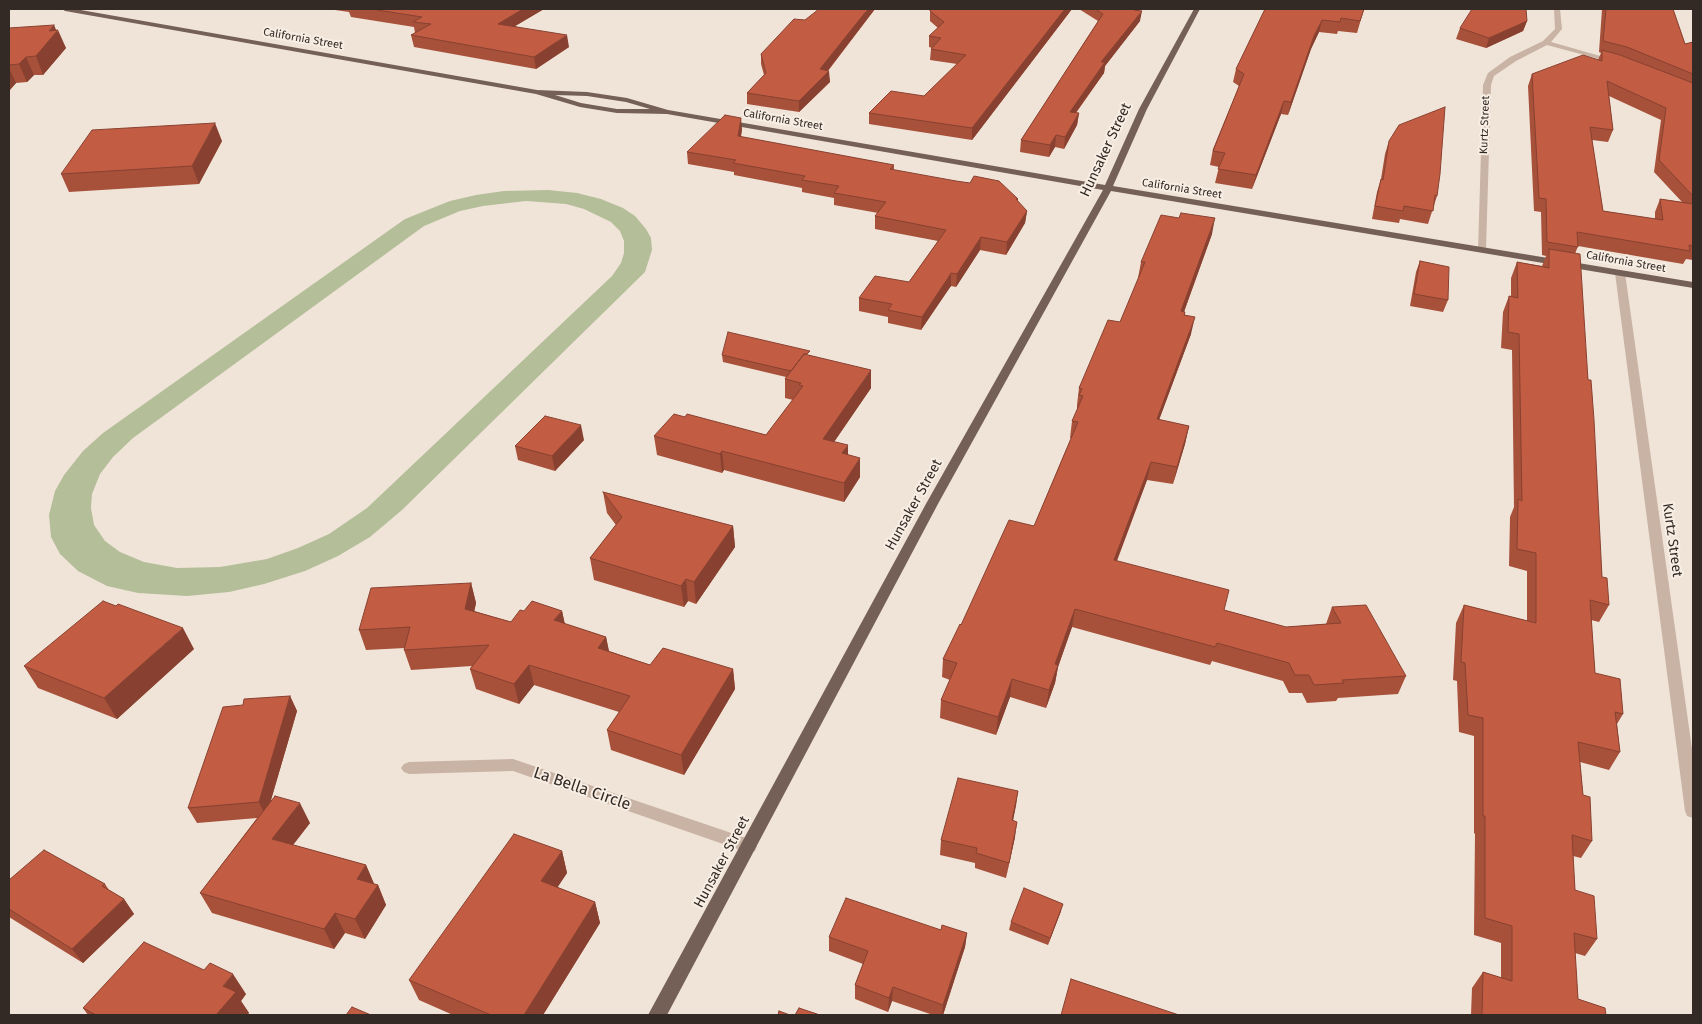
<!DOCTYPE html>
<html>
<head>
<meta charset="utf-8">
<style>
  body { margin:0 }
  #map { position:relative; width:1702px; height:1024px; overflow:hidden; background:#f0e4d8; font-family:"Fira Sans",sans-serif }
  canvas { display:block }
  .frame { position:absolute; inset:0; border:10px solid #332a26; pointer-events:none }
</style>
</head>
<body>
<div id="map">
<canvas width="1702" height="1024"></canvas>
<div class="frame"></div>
</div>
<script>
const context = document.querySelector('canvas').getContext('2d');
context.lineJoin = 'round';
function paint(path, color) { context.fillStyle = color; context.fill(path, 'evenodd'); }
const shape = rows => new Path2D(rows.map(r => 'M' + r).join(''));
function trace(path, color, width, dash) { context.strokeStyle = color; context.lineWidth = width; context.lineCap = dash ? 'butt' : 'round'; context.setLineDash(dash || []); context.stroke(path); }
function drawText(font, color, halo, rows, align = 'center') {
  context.font = font + ' "Fira Sans",sans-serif'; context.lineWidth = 4; context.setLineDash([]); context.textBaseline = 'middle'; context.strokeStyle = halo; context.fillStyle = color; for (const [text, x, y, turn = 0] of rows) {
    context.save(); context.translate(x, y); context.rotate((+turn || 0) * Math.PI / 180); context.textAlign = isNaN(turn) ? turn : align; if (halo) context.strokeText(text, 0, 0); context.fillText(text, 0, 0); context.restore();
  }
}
paint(shape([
  [548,190,577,193,601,199,623,208,635,216,646,229,651,238,652,250,645,272,402,510,370,537,338,556,305,571,264,584,229,592,187,596,138,593,107,586,78,571,60,554,51,537,49,515,55,491,64,475,83,451,103,433,405,219,450,201,476,195,504,191],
  [526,201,566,204,584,209,611,222,620,231,624,241,624,253,621,263,612,276,367,508,329,534,298,548,267,559,220,567,177,568,144,562,120,552,105,541,94,525,91,508,92,494,100,474,113,457,133,438,424,226,460,211,483,206]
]), '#b4be99');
paint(shape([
  [1554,9,1560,9,1562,29,1551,42,1618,61,1614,63,1547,45,1516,61,1494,76,1491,85,1486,249,1481,252,1478,251,1483,85,1488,73,1510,57,1543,41,1555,29,1554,9],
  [1620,270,1625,273,1693,756,1693,818,1687,816,1685,811,1615,273,1620,270],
  [513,759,755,841,757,846,755,851,749,853,513,771,409,774,404,772,401,768,404,764,409,762,513,759]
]), '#c8b3a5');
paint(shape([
  [62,9,75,9,537,90,587,92,627,98,668,110,1105,185,1139,109,1194,9,1200,9,1147,109,1113,186,1693,282,1693,288,1111,191,939,502,667,1015,648,1015,927,502,1103,190,667,114,617,113,580,107,536,94,65,11,62,9],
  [555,95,587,96,626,102,650,109,617,109,581,103,555,95]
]), '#756057');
paint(shape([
  [328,9,544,9,515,26,569,47,536,69,414,47,411,35,415,33,414,27,351,17,349,12],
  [875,9,828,71,830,82,799,112,747,104,747,93,764,75,761,64,761,54],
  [930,9,1072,9,972,140,869,124,869,113,924,96,957,64,930,60,931,49,932,48,929,47,929,36,938,28,930,21],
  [1079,9,1140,9,1139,11,1140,21,1105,66,1104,73,1076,113,1079,113,1077,125,1064,149,1055,147,1049,157,1020,152,1021,140,1098,21],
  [1265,9,1364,9,1357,33,1338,31,1337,34,1319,32,1311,49,1288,115,1281,114,1252,189,1215,183,1219,167,1210,165,1213,149,1239,86,1233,82,1236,69],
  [1602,9,1673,9,1685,44,1693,42,1693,260,1686,259,1683,264,1578,246,1575,254,1588,380,1602,577,1609,605,1599,622,1591,620,1595,673,1623,714,1617,724,1620,752,1609,770,1580,762,1583,795,1592,841,1581,858,1573,856,1575,890,1597,939,1585,956,1575,953,1578,999,1606,1015,1471,1015,1472,988,1483,972,1501,978,1501,943,1474,935,1475,834,1474,833,1474,736,1459,732,1457,681,1453,680,1456,623,1464,605,1527,621,1527,571,1509,566,1510,517,1514,507,1512,350,1501,348,1503,312,1509,296,1511,297,1511,278,1517,262,1542,266,1546,256,1542,255,1541,212,1534,211,1528,86,1532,74,1598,60,1601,53,1599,52],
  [1609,96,1661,120,1654,172,1682,202,1660,199,1655,212,1655,219,1603,211,1592,140,1608,142,1613,130],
  [1527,21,1523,31,1486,48,1456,39,1460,28],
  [9,28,56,31,66,48,43,75,34,75,27,82,16,83,9,91],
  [742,129,741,137,894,165,894,170,1018,199,1018,202,1027,211,1025,223,1006,255,980,250,956,287,951,286,947,291,921,330,888,323,888,317,859,311,859,298,909,282,938,241,875,229,875,216,878,213,834,205,834,198,802,192,802,188,734,175,734,172,688,164,687,152],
  [222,141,199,184,69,192,61,174],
  [1389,141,1437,196,1428,224,1400,219,1399,223,1372,219,1377,192,1381,179,1385,154],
  [1212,234,1184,312,1191,334,1159,420,1189,426,1185,444,1173,484,1147,480,1117,561,1224,610,1286,627,1326,624,1332,607,1406,676,1398,694,1338,698,1336,701,1307,703,1302,693,1289,693,1283,681,1212,661,1210,665,1072,627,1058,667,1055,683,1046,708,1010,697,996,735,940,718,941,700,950,680,942,677,943,659,961,625,1034,526,1071,438,1070,438,1072,421,1077,411,1077,405,1079,388,1120,322,1139,278,1138,278,1141,262],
  [1420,261,1448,300,1443,312,1410,306,1416,272],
  [1693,329,1693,341,1692,332],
  [722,355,810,355,871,388,834,442,848,455,860,477,844,502,724,470,722,473,657,455,654,436,685,417,766,435,793,400,785,398,785,379,786,377,723,362],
  [584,440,555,471,518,460,515,446],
  [603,492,733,526,735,547,696,604,688,601,684,607,594,580,590,558,616,525,607,513],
  [471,583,476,603,474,611,511,622,524,611,562,611,565,624,606,637,609,651,650,665,733,669,735,689,684,775,611,750,607,730,619,712,534,685,519,704,476,689,470,669,472,666,411,670,404,650,405,648,366,650,359,630],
  [194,649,117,719,38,688,24,666],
  [290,696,297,711,271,800,310,823,293,845,366,865,374,884,378,885,386,905,365,939,345,933,334,949,212,913,200,893,257,818,197,823,188,808,243,705],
  [1018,791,1013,820,1015,837,1006,878,975,868,975,863,940,855,941,840],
  [562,851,567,873,557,887,595,902,600,923,543,1015,453,1015,419,1000,409,980],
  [9,880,105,884,109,890,124,899,134,914,83,963,9,917],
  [1061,911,1048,945,1009,930,1011,922],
  [941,930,967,933,965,947,943,1015,933,1015,892,1001,888,1012,855,999,855,985,863,964,829,951,829,937],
  [246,994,241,1001,249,1013,247,1015,88,1015,83,1008]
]), '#a7503a');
paint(shape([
  [523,9,544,9,500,35,498,24],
  [868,9,875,9,821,79,829,71,830,82,799,112,799,101,820,69],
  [1065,9,1072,9,972,140,972,128],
  [1142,11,1140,21,1105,66,1104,73,1068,123,1070,112,1101,62],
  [1322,20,1319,32,1311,49,1288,115,1291,102,1314,36],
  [1527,21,1523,31,1486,48,1489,38],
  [54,25,57,32,58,30,66,48,43,75,36,56,49,31],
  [567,35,569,47,536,69,534,57],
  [26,57,34,75,27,82,19,64],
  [9,68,16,83,9,91],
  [1284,101,1281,114,1252,189,1256,175],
  [1079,113,1077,125,1064,149,1065,137],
  [741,118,742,129,739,148,738,136],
  [215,123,222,141,199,184,192,166],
  [1056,135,1055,147,1049,157,1050,145],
  [1027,211,1025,223,1006,255,1007,242],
  [1215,218,1212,234,1178,328,1181,311],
  [981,237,980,250,956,287,957,274],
  [951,273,951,286,921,330,922,317],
  [1195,317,1191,334,1153,436,1157,419],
  [871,370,871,388,823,458,823,439],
  [581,425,584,440,555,471,552,456],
  [1189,426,1185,444,1173,484,1177,467],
  [848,445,848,464,842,453],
  [722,451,724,470,722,473,720,454],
  [860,458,860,477,844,502,844,483],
  [1151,462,1147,480,1110,578,1114,560],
  [733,526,735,547,696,604,694,582],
  [686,579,688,601,684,607,681,586],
  [471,583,476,603,471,628,465,609],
  [1075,609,1072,627,1058,667,1055,683,1046,708,1049,690,1055,664],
  [562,611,566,631,554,620],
  [183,628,194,649,117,719,104,698],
  [606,637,610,657,598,648],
  [529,665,534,685,519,704,514,684],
  [733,669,735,689,684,775,681,755],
  [1012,679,1010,697,996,735,998,717],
  [290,696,297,711,266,817,259,802],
  [1018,791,1016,806,1010,835,1012,820],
  [300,803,310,823,282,859,272,839],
  [1017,822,1015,837,1006,878,1009,863],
  [562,851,567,873,548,902,541,881],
  [366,865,375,886,357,879],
  [378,885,386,905,365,939,355,919],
  [124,899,134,914,83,963,72,949],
  [595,902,600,923,543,1015,524,1015],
  [1063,904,1061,911,1048,945,1050,938],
  [335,913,345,933,334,949,324,929],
  [967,933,965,947,943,1015,942,1015,943,1005],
  [233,974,246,994,241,1001,249,1013,247,1015,216,1015,223,986],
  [893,987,892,1001,888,1012,889,998]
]), '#884130');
const building = shape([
  [371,9,523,9,498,24,567,35,534,57,411,35,431,24,413,22,422,17,371,9],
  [819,9,868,9,820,69,829,71,799,101,747,93,766,73,761,54,794,19,805,20,819,9],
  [930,9,1065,9,972,128,869,113,891,91,924,96,966,55,931,49,941,38,929,36,944,22,930,11,930,9],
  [1095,9,1135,9,1134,10,1142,11,1101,62,1105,62,1070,112,1079,113,1065,137,1056,135,1050,145,1021,140,1103,14,1095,9],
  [1265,9,1364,9,1360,21,1341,18,1340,22,1322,20,1314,36,1291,102,1284,101,1256,175,1218,169,1225,153,1213,151,1244,74,1236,69,1265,9],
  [1472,9,1526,9,1527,21,1489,38,1460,28,1472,9],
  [1606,9,1673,9,1685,44,1693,42,1693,74,1627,47,1603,41,1606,9],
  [54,25,49,31,58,30,36,56,26,57,19,64,9,65,9,28,54,25],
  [1602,50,1620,55,1693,83,1693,196,1659,160,1666,108,1607,81,1613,130,1590,127,1603,211,1663,220,1660,199,1693,204,1693,246,1689,245,1690,251,1577,232,1578,247,1547,242,1546,199,1539,198,1532,74,1583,55,1602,61,1602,50],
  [1445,107,1440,174,1437,196,1435,195,1433,211,1404,206,1403,211,1375,206,1381,179,1383,180,1389,141,1399,125,1445,107],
  [725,115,741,118,738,136,894,165,890,169,956,181,970,183,974,176,999,181,1018,199,1016,199,1027,211,1007,242,981,237,957,274,951,273,948,278,922,317,888,310,892,304,859,298,875,276,909,282,946,230,875,216,886,202,834,193,839,186,802,180,805,176,733,163,736,160,687,152,725,115],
  [215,123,192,166,61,174,92,130,215,123],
  [1181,213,1215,218,1181,311,1185,312,1184,315,1195,317,1157,419,1189,426,1177,467,1151,462,1114,560,1229,590,1224,610,1286,627,1341,623,1332,607,1366,605,1406,676,1342,680,1344,683,1314,685,1309,675,1295,675,1289,663,1217,643,1215,647,1075,609,1055,664,1058,665,1049,690,1012,679,998,717,941,700,957,663,943,659,960,624,961,625,1009,520,1034,526,1078,422,1072,421,1083,396,1079,395,1082,389,1079,388,1108,320,1120,322,1145,262,1141,262,1161,215,1179,218,1181,213],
  [1549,249,1580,254,1588,380,1591,380,1594,420,1602,577,1607,578,1609,605,1590,600,1595,673,1620,679,1623,714,1615,712,1620,752,1578,742,1583,795,1590,797,1592,841,1572,835,1575,890,1594,896,1597,939,1574,933,1578,999,1605,1008,1606,1015,1482,1015,1483,972,1512,981,1512,926,1485,918,1485,816,1483,816,1483,718,1468,715,1465,663,1461,662,1464,605,1536,623,1536,553,1517,549,1518,499,1522,501,1519,334,1508,332,1509,296,1518,298,1517,262,1549,268,1549,249],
  [1420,261,1449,267,1448,300,1414,294,1420,261],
  [728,332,810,351,807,354,804,354,791,371,722,355,728,332],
  [804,354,871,370,823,439,848,445,842,453,860,458,844,483,722,451,720,454,654,436,674,414,685,417,687,414,766,435,803,386,799,385,801,383,785,379,804,354],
  [545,416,581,425,552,456,515,446,545,416],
  [603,492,733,526,694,582,686,579,681,586,590,558,622,517,603,492],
  [471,583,465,609,511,622,520,610,524,611,532,601,562,611,554,620,606,637,598,648,650,665,663,648,733,669,681,755,607,730,630,696,529,665,514,684,470,669,489,645,404,650,410,627,359,630,371,588,471,583],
  [103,601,116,606,118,604,183,628,104,698,24,666,103,601],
  [290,696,259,802,188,808,223,707,243,705,244,699,290,696],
  [958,778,1018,791,1012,820,1017,822,1009,863,976,853,977,848,941,840,958,778],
  [275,796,300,803,272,839,366,865,357,879,378,885,355,919,335,913,324,929,200,893,275,796],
  [514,834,562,851,541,881,595,902,524,1015,491,1015,409,980,514,834],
  [44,850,105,884,102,886,124,899,72,949,9,909,9,880,44,850],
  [1024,888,1063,904,1050,938,1011,922,1024,888],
  [846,898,941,930,942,925,967,933,943,1005,893,987,889,998,855,985,868,951,829,937,846,898],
  [144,942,204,970,210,963,233,974,223,986,236,992,216,1015,96,1015,83,1008,144,942],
  [1071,979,1179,1015,1061,1015,1071,979],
  [352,1007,371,1015,346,1015,352,1007],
  [799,1008,820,1015,795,1015,799,1008],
  [779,1011,790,1015,778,1015,779,1011]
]);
paint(building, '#c25d44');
trace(building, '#884130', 1);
drawText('11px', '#332a26', '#f8eee4', [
  ["California Street",303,39,10],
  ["California Street",783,120,10],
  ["Kurtz Street",1485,125,-88],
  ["California Street",1182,189,9],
  ["California Street",1626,262,10]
]);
drawText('14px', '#332a26', '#f8eee4', [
  ["Hunsaker Street",1106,150,-65],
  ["Hunsaker Street",914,505,-61],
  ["Kurtz Street",1672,540,82],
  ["Hunsaker Street",722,862,-62]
]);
drawText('16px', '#332a26', '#f8eee4', [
  ["La Bella Circle",582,789,19]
]);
</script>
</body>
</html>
